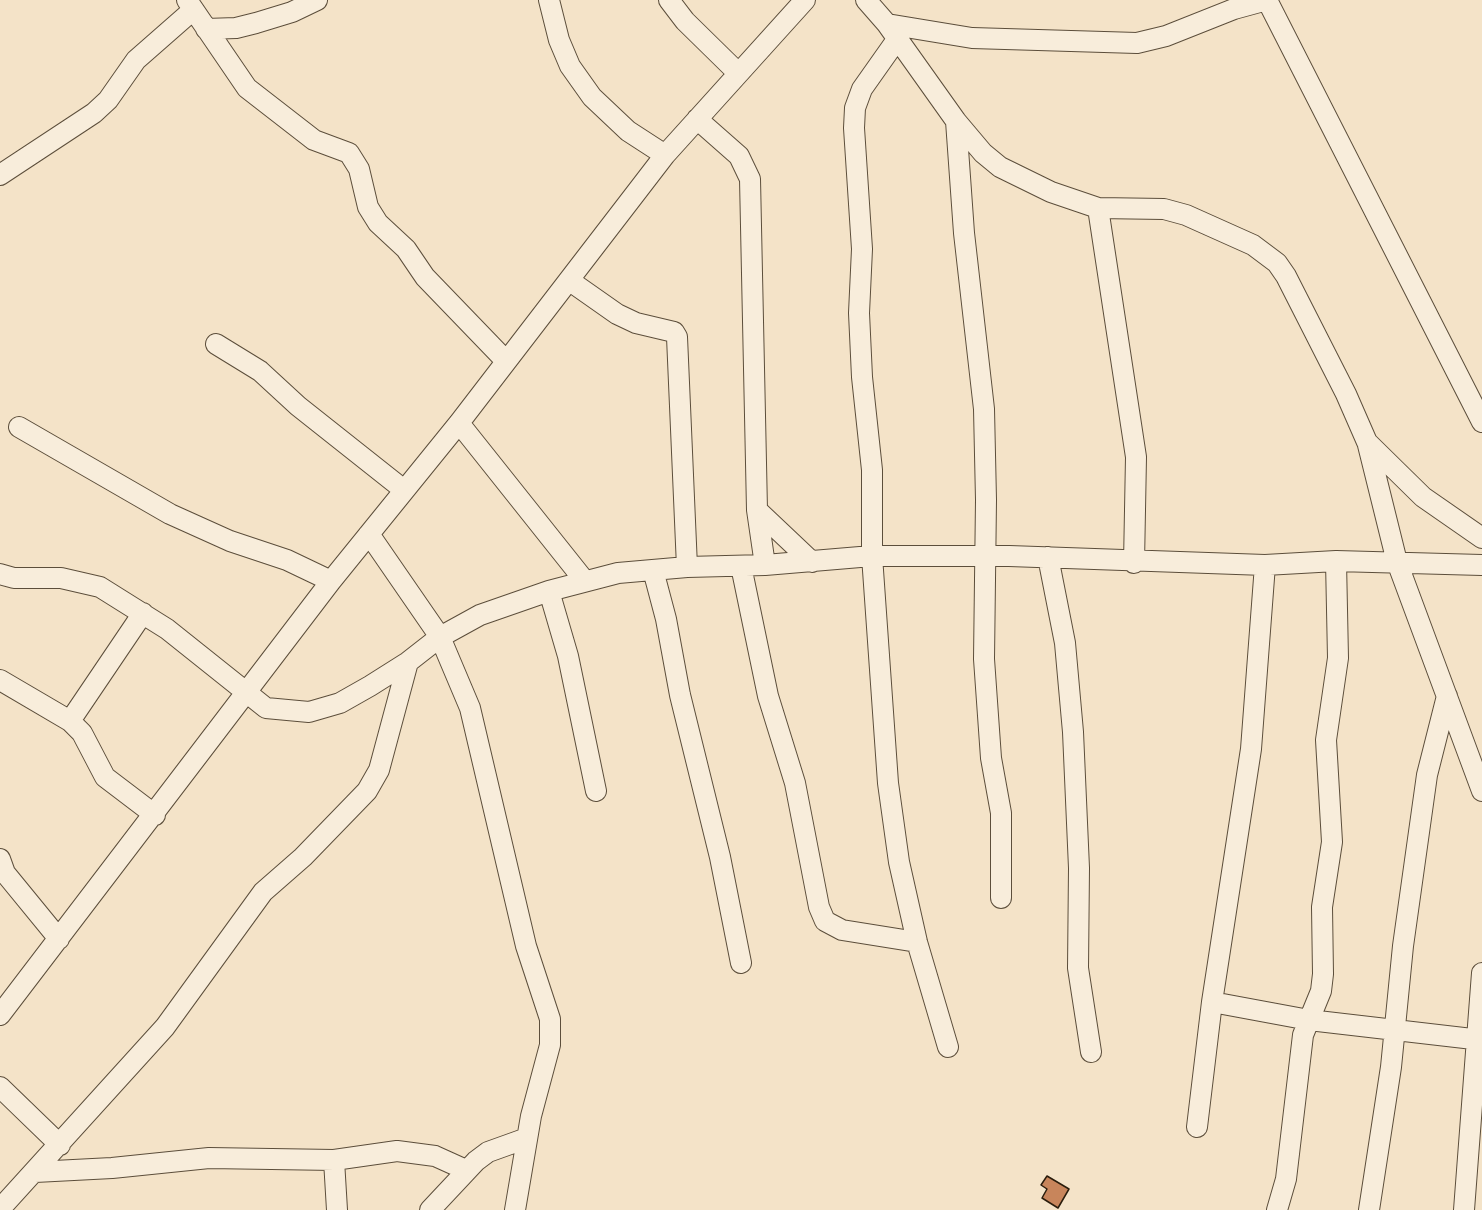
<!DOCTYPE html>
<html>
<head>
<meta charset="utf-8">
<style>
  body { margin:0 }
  canvas { display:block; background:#f4e3c8 }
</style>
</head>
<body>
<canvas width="1482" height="1210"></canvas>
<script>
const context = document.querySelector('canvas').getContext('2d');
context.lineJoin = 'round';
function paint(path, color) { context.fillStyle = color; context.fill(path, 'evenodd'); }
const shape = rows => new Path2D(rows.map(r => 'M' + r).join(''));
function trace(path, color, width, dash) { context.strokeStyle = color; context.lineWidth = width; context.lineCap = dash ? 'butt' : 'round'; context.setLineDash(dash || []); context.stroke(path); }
const building = shape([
  [1047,1176,1069,1189,1058,1208,1042,1198,1047,1189,1041,1185,1047,1176]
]);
paint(building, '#c8855b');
trace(building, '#2a1d0c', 1.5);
const minor = shape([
  [187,0,247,88,314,140,349,153,359,169,368,207,378,223,406,249,425,277,506,361],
  [549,0,559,40,570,66,592,97,628,131,665,155],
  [669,0,685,21,738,73],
  [866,0,887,24,956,121,983,153,1000,167,1051,192,1098,208,1164,209,1186,215,1253,245,1277,263,1286,276,1346,394,1367,442,1423,497,1482,538],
  [1267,0,1482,422],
  [887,24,972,38,1137,43,1166,36,1234,9,1267,0],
  [206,29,236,28,256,23,292,12,317,0],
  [898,38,862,89,855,108,854,128,862,249,859,313,862,377,872,470,872,556,888,783,899,862,917,942,948,1047],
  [697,119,739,156,750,179,757,510,765,565],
  [956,121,964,233,984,409,986,500,984,659,991,758,1001,813,1001,898],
  [0,175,94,113,108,100,136,60,193,10],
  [1098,208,1136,457,1134,563],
  [570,281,617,314,636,323,674,332,677,337,687,567],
  [216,344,260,371,298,406,404,490],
  [459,423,584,580],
  [19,427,170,514,230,541,287,560,331,581],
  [1368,445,1397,562,1482,791],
  [757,510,812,562],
  [369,534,440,637,470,708,526,946,550,1019,550,1045,531,1116,515,1210],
  [1048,557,1065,643,1073,732,1079,868,1078,968,1091,1052],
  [741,566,768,696,795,783,819,907,825,921,842,930,917,942],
  [653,570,666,619,680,695,720,857,741,963],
  [0,574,14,578,61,578,100,587,167,629,266,708,309,712,340,703,370,686,408,662,440,637,480,615,549,591,618,573,687,567,765,565,872,556,1009,556,1265,565,1336,561,1482,565],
  [549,591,568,656,596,791],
  [0,680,70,721,82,733,105,777,155,815],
  [70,721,143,613],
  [0,859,5,873,59,939],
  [1212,1002,1309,1020,1482,1040],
  [0,1015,331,581,459,423,665,155,805,0],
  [0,1087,60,1145],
  [1197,1127,1212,1002,1251,749,1265,565],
  [334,1160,337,1210],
  [35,1172,112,1168,209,1158,334,1160,397,1151,435,1156,466,1170],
  [0,1209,165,1027,263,892,303,857,367,791,379,770,408,662],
  [430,1210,476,1161,488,1152,527,1138],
  [1277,1210,1286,1179,1303,1035,1321,991,1323,974,1322,907,1332,842,1326,740,1338,658,1336,561],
  [1369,1210,1391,1067,1403,946,1427,775,1447,696],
  [1464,1210,1482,973]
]);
trace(minor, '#5c4e3b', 22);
trace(minor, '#f8eddb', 20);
</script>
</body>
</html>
